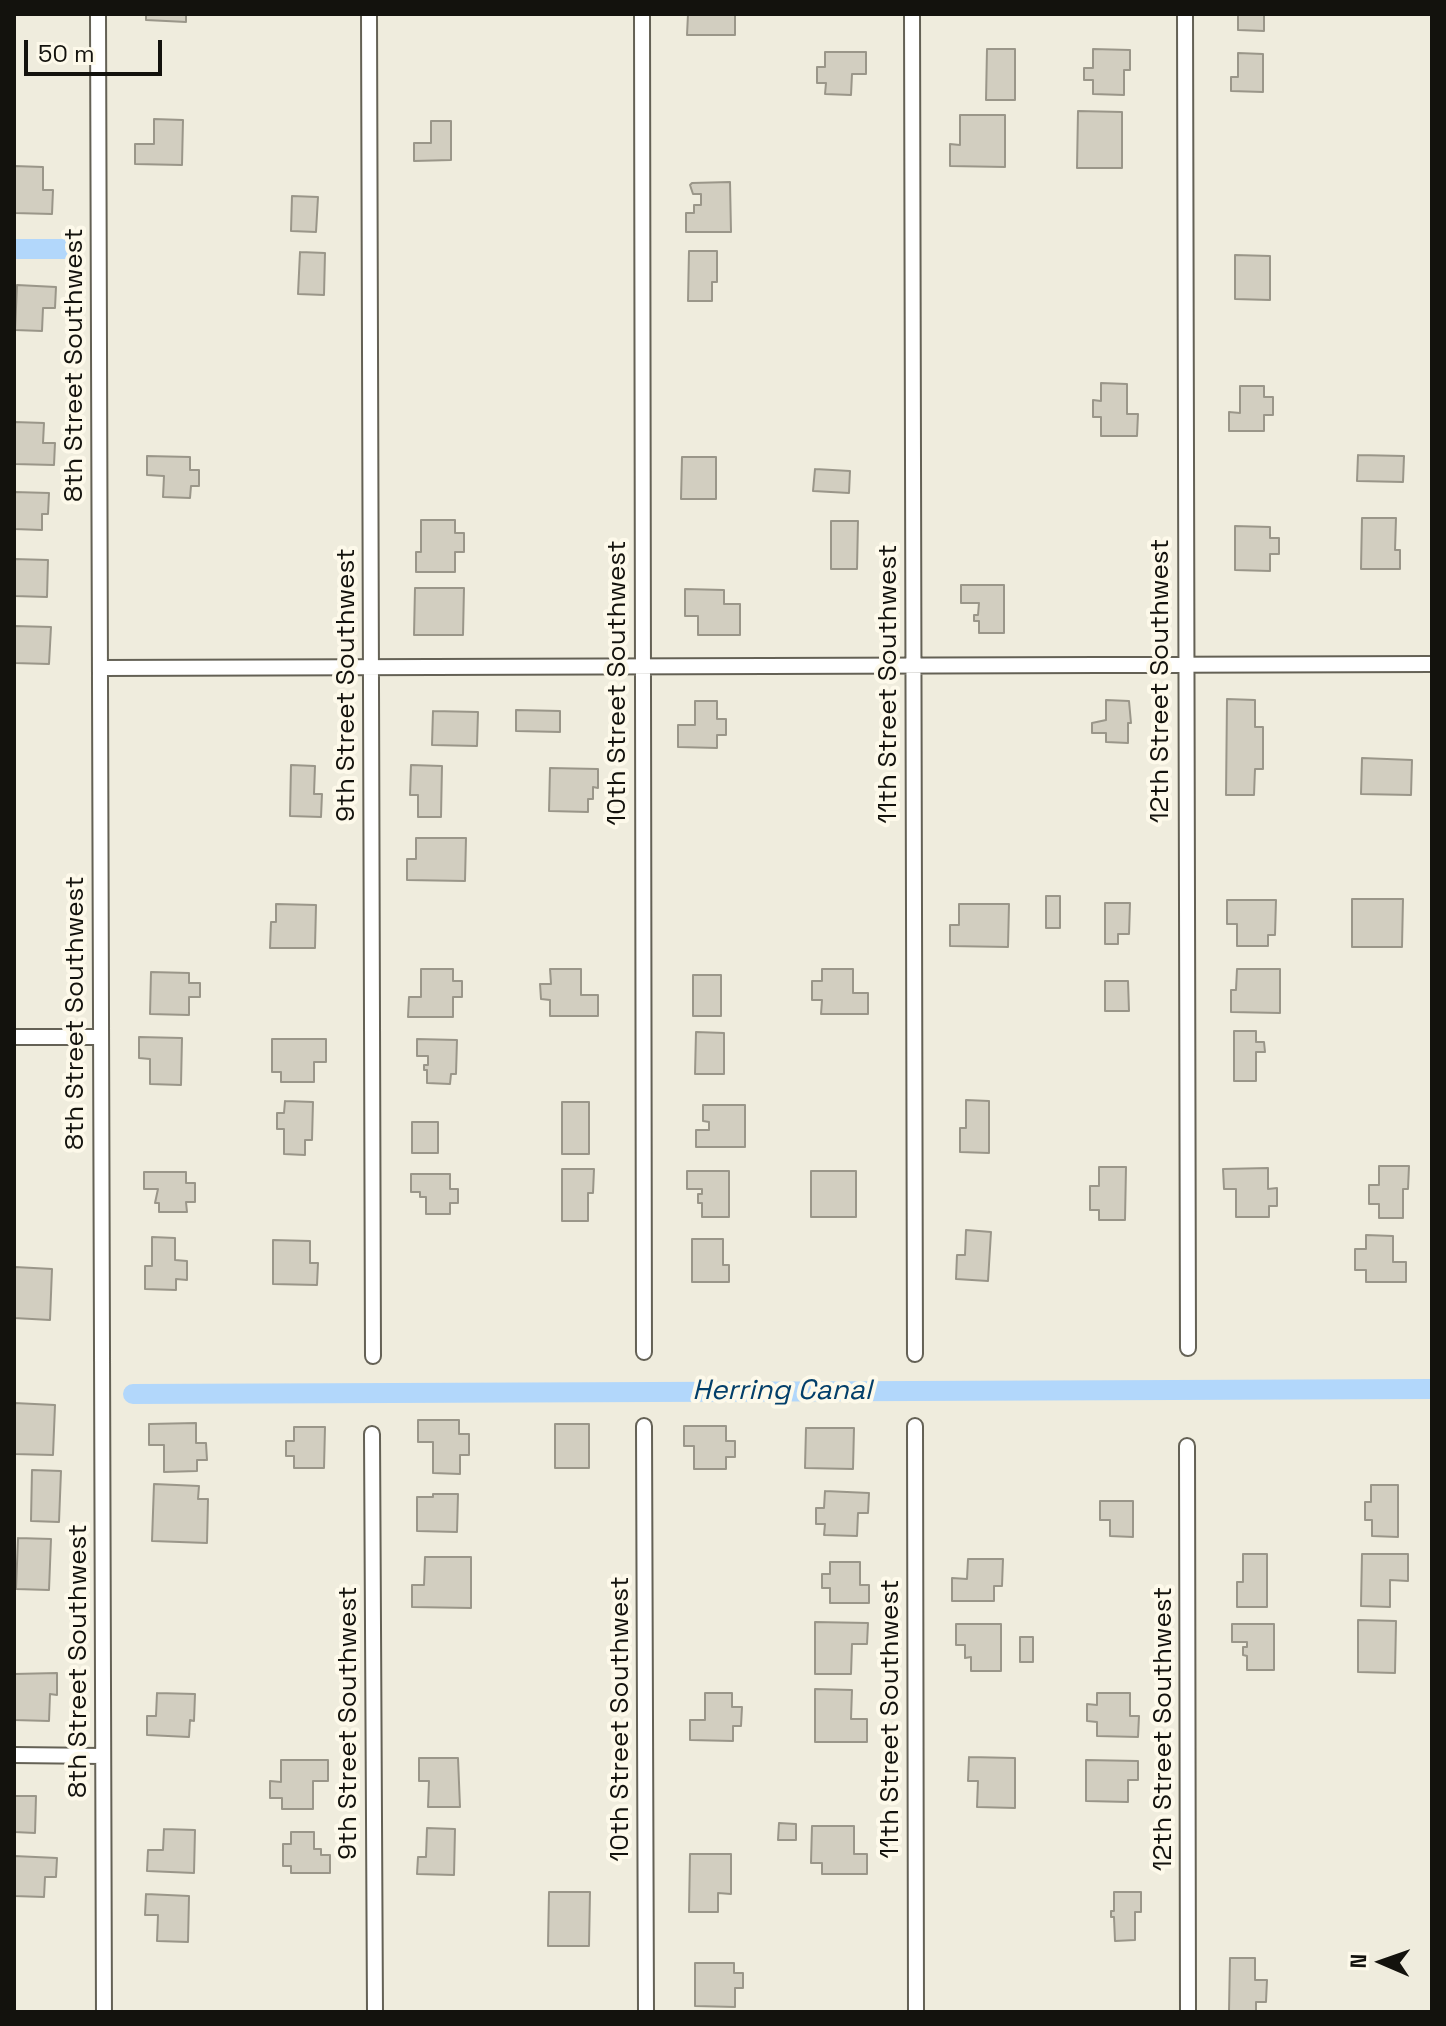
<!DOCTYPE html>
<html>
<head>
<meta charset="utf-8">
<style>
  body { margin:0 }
  #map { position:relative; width:1446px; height:2026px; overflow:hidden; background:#efecdd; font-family:"Space Grotesk",sans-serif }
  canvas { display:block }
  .frame { position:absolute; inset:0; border:16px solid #13120d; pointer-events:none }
  .north { position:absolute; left:1342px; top:1922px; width:80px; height:80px; -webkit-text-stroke:6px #fdf9ea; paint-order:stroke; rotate:272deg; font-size:22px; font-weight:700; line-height:32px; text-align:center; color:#13120d }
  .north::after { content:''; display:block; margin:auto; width:28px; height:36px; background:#13120d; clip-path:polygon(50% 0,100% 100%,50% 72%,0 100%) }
  .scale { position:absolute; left:24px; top:40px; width:138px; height:36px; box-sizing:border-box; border:4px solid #13120d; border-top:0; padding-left:10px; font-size:24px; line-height:28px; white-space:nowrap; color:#13120d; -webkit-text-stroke:6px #fdf9ea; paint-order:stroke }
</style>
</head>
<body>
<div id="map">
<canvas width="1446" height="2026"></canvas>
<div class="frame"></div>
<div class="north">N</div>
<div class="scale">50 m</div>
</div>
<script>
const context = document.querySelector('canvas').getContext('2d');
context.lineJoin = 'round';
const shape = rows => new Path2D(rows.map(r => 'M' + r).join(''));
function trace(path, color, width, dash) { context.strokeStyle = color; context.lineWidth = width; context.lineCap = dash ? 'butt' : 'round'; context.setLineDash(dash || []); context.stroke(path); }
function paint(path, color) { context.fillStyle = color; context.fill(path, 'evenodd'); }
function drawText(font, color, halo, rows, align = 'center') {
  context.font = font + ' "Space Grotesk",sans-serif'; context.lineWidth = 8; context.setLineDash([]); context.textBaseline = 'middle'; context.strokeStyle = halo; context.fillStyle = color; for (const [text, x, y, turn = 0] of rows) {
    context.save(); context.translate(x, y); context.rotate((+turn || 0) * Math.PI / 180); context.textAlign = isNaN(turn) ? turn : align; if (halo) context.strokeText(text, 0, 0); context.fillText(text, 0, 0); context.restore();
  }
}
trace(shape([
  [14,249,70,249],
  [133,1394,1432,1389]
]), '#b2d7fb', 20);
const building = shape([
  [146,14,186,14,186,22,146,20,146,14],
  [688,14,735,14,735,35,687,35,688,14],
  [1238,14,1264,14,1264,31,1238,30,1238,14],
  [987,49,1015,49,1015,100,986,100,987,49],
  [1093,49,1130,50,1130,70,1124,70,1124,95,1093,94,1093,80,1084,80,1084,68,1093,68,1093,49],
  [825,52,866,52,866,74,852,74,851,95,825,94,826,83,817,83,817,67,825,67,825,52],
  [1238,53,1263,54,1263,92,1231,91,1231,77,1238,77,1238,53],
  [1078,111,1122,112,1122,168,1077,168,1078,111],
  [960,115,1005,115,1005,167,950,166,950,144,960,145,960,115],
  [154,119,183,120,182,165,135,164,135,144,154,144,154,119],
  [431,121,451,121,451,160,414,161,414,143,431,143,431,121],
  [14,166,43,167,43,190,53,190,52,214,14,213,14,166],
  [730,182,731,232,686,232,686,213,694,213,694,205,701,205,701,194,693,194,690,185,692,183,730,182],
  [292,196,318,197,316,232,291,231,292,196],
  [689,251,717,251,717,282,712,282,712,301,688,301,689,251],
  [300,252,325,253,324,295,298,294,300,252],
  [1235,255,1270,256,1270,300,1235,299,1235,255],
  [17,285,56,287,55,308,43,308,42,331,15,330,17,285],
  [1101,383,1127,384,1127,414,1138,414,1137,436,1101,436,1101,417,1093,417,1093,400,1101,401,1101,383],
  [1240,386,1264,386,1264,397,1273,397,1273,415,1264,415,1264,431,1229,431,1229,412,1240,413,1240,386],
  [14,422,44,423,43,443,55,443,54,465,14,464,14,422],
  [1358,455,1404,456,1403,482,1357,481,1358,455],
  [147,456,190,457,190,470,199,470,199,486,191,486,190,498,163,497,164,476,147,475,147,456],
  [682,457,716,457,716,499,681,499,682,457],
  [815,469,850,471,849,493,813,491,815,469],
  [14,492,49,493,48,514,42,514,42,530,14,529,14,492],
  [1362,518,1396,518,1395,550,1400,550,1400,569,1361,569,1362,518],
  [421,520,455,520,455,533,464,533,464,552,455,552,455,572,416,572,416,552,421,552,421,520],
  [831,521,858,521,857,569,831,569,831,521],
  [1235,526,1270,527,1270,538,1279,538,1279,554,1270,554,1270,571,1235,570,1235,526],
  [14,559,48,560,47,597,14,596,14,559],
  [961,585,1004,585,1004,633,979,633,979,621,974,621,974,615,978,615,979,603,961,603,961,585],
  [415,588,464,588,463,635,414,635,415,588],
  [685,589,724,590,724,604,740,604,740,635,698,635,698,616,685,616,685,589],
  [14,626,51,627,49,664,14,663,14,626],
  [1227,699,1255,700,1255,727,1263,727,1263,769,1255,769,1254,795,1226,795,1227,699],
  [1106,700,1129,701,1131,723,1128,723,1128,743,1106,742,1106,733,1092,733,1092,723,1106,720,1106,700],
  [695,701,717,701,717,719,726,719,726,735,717,735,717,748,678,747,678,725,695,725,695,701],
  [516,710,560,711,560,732,516,731,516,710],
  [433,711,478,712,477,746,432,745,433,711],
  [1362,758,1412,760,1411,795,1361,794,1362,758],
  [291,765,315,766,314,794,322,794,321,817,290,816,291,765],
  [411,765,442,766,441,817,418,817,418,795,410,795,411,765],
  [550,768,598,769,598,788,593,787,593,799,588,799,588,812,549,811,550,768],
  [416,838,466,838,465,881,407,880,407,859,416,859,416,838],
  [1046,896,1060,896,1060,928,1046,928,1046,896],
  [1352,899,1403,899,1402,947,1352,947,1352,899],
  [1227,900,1276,900,1275,935,1268,935,1268,946,1237,946,1237,924,1227,924,1227,900],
  [1105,903,1130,903,1129,934,1118,934,1118,944,1105,944,1105,903],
  [276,904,316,905,315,948,270,948,271,922,276,922,276,904],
  [959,904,1009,904,1008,947,950,946,950,925,959,925,959,904],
  [421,969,453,969,453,981,462,981,462,997,453,997,453,1017,408,1017,409,997,421,997,421,969],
  [550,969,581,969,581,995,598,995,598,1016,550,1016,550,1000,541,999,540,984,551,984,550,969],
  [822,969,853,969,853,993,868,993,868,1014,821,1014,822,1000,812,1000,812,981,822,981,822,969],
  [1237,969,1280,969,1280,1013,1231,1012,1231,990,1236,990,1237,969],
  [151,972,189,973,189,983,200,983,200,997,189,997,189,1015,150,1014,151,972],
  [693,975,721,975,721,1016,693,1016,693,975],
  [1105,981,1128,981,1129,1011,1105,1011,1105,981],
  [1234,1031,1256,1031,1256,1042,1264,1042,1265,1052,1256,1052,1256,1081,1234,1081,1234,1031],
  [696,1032,724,1033,724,1074,695,1074,696,1032],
  [139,1037,182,1038,181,1085,150,1084,150,1059,139,1058,139,1037],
  [272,1039,326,1039,326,1062,314,1062,314,1082,281,1082,281,1072,272,1072,272,1039],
  [417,1039,457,1040,456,1074,451,1074,450,1084,427,1083,427,1070,424,1070,424,1065,428,1065,428,1056,417,1056,417,1039],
  [966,1100,989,1101,989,1153,960,1152,960,1128,966,1128,966,1100],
  [285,1101,313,1102,312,1140,305,1140,305,1155,284,1154,284,1129,277,1129,277,1113,284,1113,285,1101],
  [562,1102,589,1102,589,1154,562,1154,562,1102],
  [703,1105,745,1105,745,1147,696,1147,696,1130,709,1130,709,1122,703,1121,703,1105],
  [412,1122,438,1122,438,1153,412,1153,412,1122],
  [1379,1166,1409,1166,1408,1189,1403,1189,1403,1218,1379,1218,1379,1204,1369,1204,1369,1185,1379,1185,1379,1166],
  [1099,1167,1126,1167,1125,1220,1099,1220,1099,1210,1090,1210,1090,1186,1099,1186,1099,1167],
  [1268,1168,1268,1189,1277,1188,1277,1206,1269,1206,1269,1217,1236,1217,1236,1189,1224,1189,1223,1169,1268,1168],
  [562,1169,594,1169,593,1193,588,1193,588,1221,562,1221,562,1169],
  [687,1171,729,1171,729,1217,702,1217,702,1203,698,1203,698,1194,702,1194,702,1189,687,1189,687,1171],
  [811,1171,856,1171,856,1217,811,1217,811,1171],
  [144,1172,186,1172,186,1183,195,1183,195,1202,186,1202,187,1212,159,1212,159,1203,155,1203,158,1189,144,1189,144,1172],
  [411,1174,450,1174,450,1189,458,1189,458,1203,450,1203,450,1214,426,1214,426,1197,420,1197,420,1192,411,1192,411,1174],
  [966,1230,991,1232,988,1281,956,1279,957,1255,965,1255,966,1230],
  [1366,1235,1393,1236,1393,1262,1406,1262,1406,1282,1366,1282,1366,1270,1355,1270,1355,1249,1366,1249,1366,1235],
  [152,1237,175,1238,175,1260,187,1261,187,1280,176,1279,176,1290,145,1289,145,1266,152,1266,152,1237],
  [692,1239,723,1239,723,1265,729,1265,729,1282,692,1282,692,1239],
  [273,1240,310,1241,310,1263,318,1263,317,1285,273,1284,273,1240],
  [15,1267,52,1269,50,1320,14,1318,15,1267],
  [14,1403,55,1405,53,1455,14,1454,14,1403],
  [418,1420,459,1420,459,1434,469,1434,469,1455,460,1455,460,1474,433,1473,433,1442,418,1442,418,1420],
  [196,1423,196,1443,206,1443,207,1460,197,1460,197,1471,164,1472,164,1445,149,1445,149,1424,196,1423],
  [555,1424,589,1424,589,1468,555,1468,555,1424],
  [684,1426,726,1426,726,1441,735,1441,735,1457,726,1457,726,1469,694,1469,694,1446,684,1446,684,1426],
  [294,1427,325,1427,324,1468,294,1468,294,1456,286,1456,286,1441,294,1441,294,1427],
  [806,1428,854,1428,853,1469,805,1468,806,1428],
  [32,1470,61,1471,59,1522,31,1521,32,1470],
  [154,1484,199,1486,198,1499,208,1499,207,1543,152,1541,154,1484],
  [1371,1485,1398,1485,1398,1537,1372,1536,1372,1520,1365,1520,1365,1502,1371,1502,1371,1485],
  [825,1491,869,1493,868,1513,858,1513,857,1536,824,1535,825,1524,816,1524,816,1508,824,1508,825,1491],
  [433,1494,458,1494,457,1532,417,1531,417,1497,433,1497,433,1494],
  [1100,1501,1133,1501,1133,1537,1110,1536,1110,1520,1100,1520,1100,1501],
  [18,1538,51,1539,49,1590,16,1589,18,1538],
  [1243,1554,1267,1554,1267,1607,1237,1607,1237,1582,1243,1582,1243,1554],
  [1362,1554,1408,1554,1408,1581,1390,1580,1390,1607,1361,1606,1362,1554],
  [425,1557,471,1557,471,1608,412,1607,412,1585,424,1585,425,1557],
  [968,1559,1003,1559,1002,1586,994,1586,994,1601,952,1601,952,1578,967,1579,968,1559],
  [830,1562,860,1562,860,1585,869,1585,869,1603,830,1603,830,1588,822,1588,822,1574,830,1574,830,1562],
  [1358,1620,1396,1621,1395,1673,1358,1672,1358,1620],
  [815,1622,868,1623,867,1644,852,1644,851,1674,815,1674,815,1622],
  [956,1624,1001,1624,1001,1671,971,1671,971,1657,965,1658,965,1645,956,1645,956,1624],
  [1232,1624,1274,1624,1274,1670,1247,1670,1247,1656,1243,1655,1243,1647,1247,1647,1247,1642,1232,1642,1232,1624],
  [1020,1637,1033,1637,1033,1662,1020,1662,1020,1637],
  [57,1673,57,1695,50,1694,49,1721,14,1720,14,1674,57,1673],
  [815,1689,852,1690,851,1719,867,1719,867,1742,815,1742,815,1689],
  [157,1693,195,1694,194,1721,190,1720,189,1737,147,1735,147,1716,156,1716,157,1693],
  [705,1693,732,1693,732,1707,742,1707,741,1726,733,1726,733,1741,690,1740,690,1720,705,1720,705,1693],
  [1097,1693,1130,1693,1130,1716,1139,1716,1138,1737,1097,1736,1097,1722,1087,1721,1087,1704,1097,1705,1097,1693],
  [969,1757,1015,1758,1015,1808,977,1807,978,1781,968,1781,969,1757],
  [419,1758,458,1758,460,1807,428,1807,429,1781,419,1781,419,1758],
  [281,1760,328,1760,328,1781,313,1781,313,1809,282,1809,282,1798,270,1798,270,1781,281,1782,281,1760],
  [1086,1760,1138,1761,1138,1780,1128,1780,1128,1802,1086,1801,1086,1760],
  [14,1796,36,1796,35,1833,14,1832,14,1796],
  [779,1823,796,1824,796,1840,778,1840,779,1823],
  [812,1826,854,1826,854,1854,867,1854,867,1874,822,1874,822,1863,811,1863,812,1826],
  [427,1828,455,1829,454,1875,417,1874,418,1857,426,1857,427,1828],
  [164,1829,195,1830,194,1873,147,1871,148,1850,163,1850,164,1829],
  [291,1832,314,1832,314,1849,321,1849,321,1855,330,1855,330,1873,291,1873,291,1866,283,1866,283,1844,291,1844,291,1832],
  [690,1854,731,1854,731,1894,718,1893,718,1912,689,1912,690,1854],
  [14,1856,57,1858,56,1877,45,1877,44,1897,14,1896,14,1856],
  [549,1892,590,1892,589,1946,548,1946,549,1892],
  [1114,1892,1141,1892,1141,1912,1135,1912,1135,1940,1115,1941,1114,1917,1111,1917,1111,1911,1114,1911,1114,1892],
  [146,1894,189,1896,188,1942,157,1941,158,1915,145,1915,146,1894],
  [1230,1958,1255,1958,1255,1980,1267,1980,1266,2002,1256,2002,1256,2012,1229,2011,1230,1958],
  [695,1963,734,1963,734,1973,743,1973,743,1988,735,1988,735,2007,695,2006,695,1963]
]);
paint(building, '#d2cec0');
trace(building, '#9a9689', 2);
const minor = shape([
  [98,14,104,2012],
  [369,14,373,1356],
  [642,14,644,1352],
  [912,14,915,1354],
  [1185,14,1188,1348],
  [100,668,1432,664],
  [14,1037,100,1037],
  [644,1426,646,2012],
  [915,1426,916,2012],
  [372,1434,375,2012],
  [1187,1446,1188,2012],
  [14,1755,102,1756]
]);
trace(minor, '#646155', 18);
trace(minor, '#fff', 14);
drawText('26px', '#13120d', '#fdf9ea', [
  ["8th Street Southwest",75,365,-90],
  ["12th Street Southwest",1161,681,-90],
  ["10th Street Southwest",618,683,-90],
  ["11th Street Southwest",889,684,-90],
  ["9th Street Southwest",347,685,-90],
  ["8th Street Southwest",76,1013,-90],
  ["8th Street Southwest",79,1661,-90],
  ["10th Street Southwest",621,1719,-90],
  ["11th Street Southwest",891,1719,-90],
  ["9th Street Southwest",349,1723,-90],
  ["12th Street Southwest",1164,1729,-90]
]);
drawText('italic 28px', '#033f6a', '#fdf9ea', [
  ["Herring Canal",782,1391]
]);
</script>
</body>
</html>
